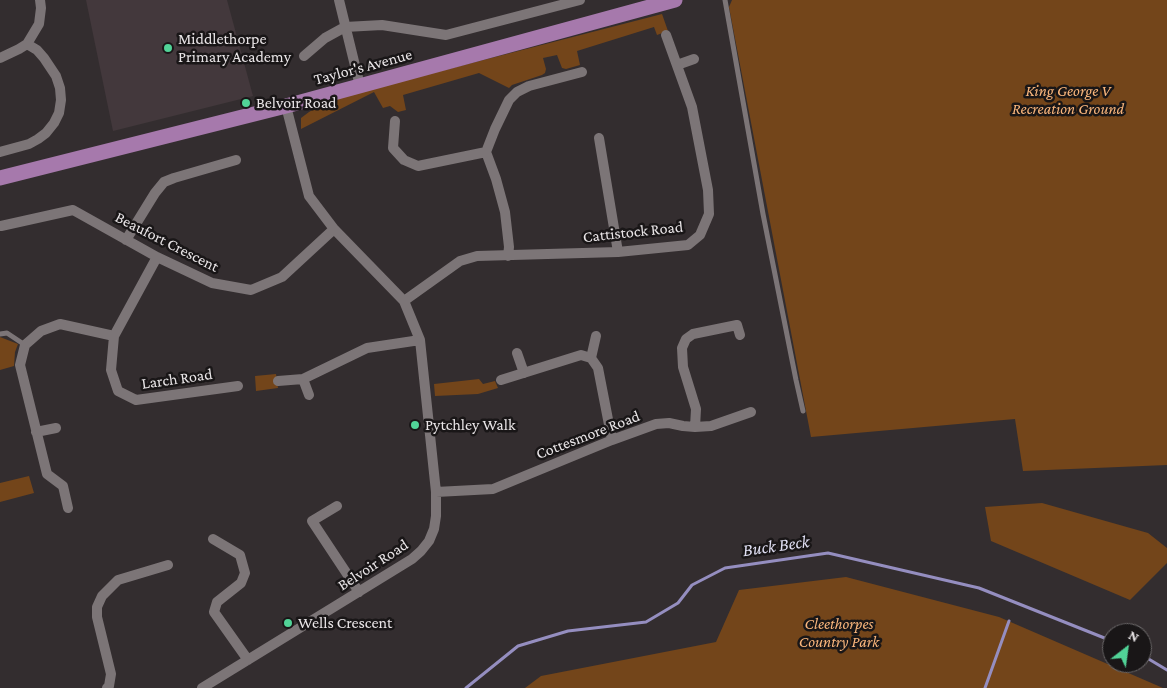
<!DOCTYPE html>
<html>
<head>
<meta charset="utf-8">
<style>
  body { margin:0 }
  #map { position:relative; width:1167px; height:688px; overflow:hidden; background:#332d2f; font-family:"Crimson Pro",serif }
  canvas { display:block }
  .north { position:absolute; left:1102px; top:623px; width:50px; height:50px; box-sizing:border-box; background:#191617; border:1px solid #6c696a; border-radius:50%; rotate:30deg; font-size:14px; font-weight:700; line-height:20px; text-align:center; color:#e9e5e7 }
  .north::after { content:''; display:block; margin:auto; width:18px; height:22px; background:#51d397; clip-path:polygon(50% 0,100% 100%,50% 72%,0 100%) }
</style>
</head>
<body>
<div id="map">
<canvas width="1167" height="688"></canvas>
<div class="north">N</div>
</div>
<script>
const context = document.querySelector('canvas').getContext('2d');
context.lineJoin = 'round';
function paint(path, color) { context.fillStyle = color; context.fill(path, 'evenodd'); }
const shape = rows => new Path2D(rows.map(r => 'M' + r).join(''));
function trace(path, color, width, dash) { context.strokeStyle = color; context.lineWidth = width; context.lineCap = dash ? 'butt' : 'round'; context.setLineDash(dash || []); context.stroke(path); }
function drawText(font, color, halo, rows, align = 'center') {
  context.font = font + ' "Crimson Pro",serif'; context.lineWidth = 5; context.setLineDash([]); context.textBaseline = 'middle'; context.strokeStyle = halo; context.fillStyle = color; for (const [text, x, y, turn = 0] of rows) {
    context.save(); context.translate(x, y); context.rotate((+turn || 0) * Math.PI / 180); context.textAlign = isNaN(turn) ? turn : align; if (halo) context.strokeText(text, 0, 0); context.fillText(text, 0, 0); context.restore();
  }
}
paint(shape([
  [86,0,227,0,253,96,113,131]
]), '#43383c');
paint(shape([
  [732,0,1167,0,1167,465,1023,471,1015,419,811,437,729,7],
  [662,14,668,31,657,35,654,27,577,51,580,65,566,69,562,68,557,55,543,58,546,69,545,73,542,75,512,85,509,88,479,73,403,95,406,110,398,112,390,106,383,108,374,92,301,129,301,118,309,112,332,99],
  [0,337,18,344,15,352,14,366,0,370],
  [276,374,278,388,256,391,255,376],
  [479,379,483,384,495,381,498,388,478,394,435,396,434,384],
  [29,476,34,493,0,502,0,483],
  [1042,503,1148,533,1167,548,1167,563,1130,600,991,541,985,507],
  [846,577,999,617,1163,688,525,688,541,676,716,642,739,590]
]), '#73451a');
trace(shape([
  [1142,655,1167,670],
  [466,688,518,646,568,631,646,622,678,603,692,585,725,568,828,553,979,588,1112,641],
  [985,688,1009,621]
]), '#958ec0', 3);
trace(shape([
  [725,0,763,214,796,380,803,411],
  [0,334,7,333,25,345]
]), '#7c7577', 5);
trace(shape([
  [339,0,360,86],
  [304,56,325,38,345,27,382,25,446,35,580,0],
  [0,58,19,49,27,44,39,24,41,8,40,0],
  [677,65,694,59],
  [395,121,393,148,404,160,418,166,486,152],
  [599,138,618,252],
  [0,152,29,144,38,139,46,133,54,123,59,113,61,100,60,88,56,76,44,58,37,50,27,44],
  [1,226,73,210,157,257,212,283,251,290,282,277,334,229],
  [126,240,155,193,164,182,174,178,236,160],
  [508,256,509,247,505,212,496,179,486,152,495,129,509,100,517,92,529,86,582,72],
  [157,257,114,336,111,370,118,391,136,400,238,386],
  [404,301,460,261,477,256,618,252,688,245,700,235,709,214,708,190,692,107,666,35],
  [517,353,524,373],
  [591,358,596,336],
  [303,379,309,395],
  [501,380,581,355,591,358,598,368,612,440],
  [278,381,303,379,367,348,420,340],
  [695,427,696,409,683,367,682,348,686,339,693,334,737,325,740,335],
  [36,432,56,428],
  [436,492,493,489,612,440,656,424,669,423,683,426,695,427,711,426,751,412],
  [337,506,312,521,359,592],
  [68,508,63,486,47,474,20,365,25,345,41,331,60,324,114,336],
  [213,539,240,555,245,573,241,583,217,602,214,612,248,660],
  [107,688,109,686,111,674,97,617,97,607,102,596,118,580,168,565],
  [202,688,412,559,421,551,429,541,434,529,436,516,436,492,420,340,404,301,334,229,309,196,286,106]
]), '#7c7577', 10);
trace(shape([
  [0,178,286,106,675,0]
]), '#a679ac', 15);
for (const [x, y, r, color] of [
  [168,48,5,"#51d397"],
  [246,103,5,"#51d397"],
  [415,425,5,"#51d397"],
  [288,623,5,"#51d397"]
]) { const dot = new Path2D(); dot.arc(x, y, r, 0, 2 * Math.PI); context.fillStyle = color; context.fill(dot); trace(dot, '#191617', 2); }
drawText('16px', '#e9e5e7', '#191617', [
  ["Middlethorpe",178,39],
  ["Primary Academy",178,57],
  ["Belvoir Road",256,103],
  ["Pytchley Walk",425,425],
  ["Wells Crescent",298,623]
], 'left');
drawText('16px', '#e9e5e7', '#191617', [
  ["Taylor's Avenue",363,67,-15],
  ["Cattistock Road",633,232,-6],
  ["Beaufort Crescent",167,242,27],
  ["Larch Road",177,379,-8],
  ["Cottesmore Road",588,435,-21],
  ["Belvoir Road",373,565,-33]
]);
drawText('italic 16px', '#fab67c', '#191617', [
  ["King George V",1068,91],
  ["Recreation Ground",1068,109],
  ["Cleethorpes",839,624],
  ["Country Park",839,642]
]);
drawText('italic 18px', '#e0dff3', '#191617', [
  ["Buck Beck",776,546,-8]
]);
</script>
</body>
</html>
